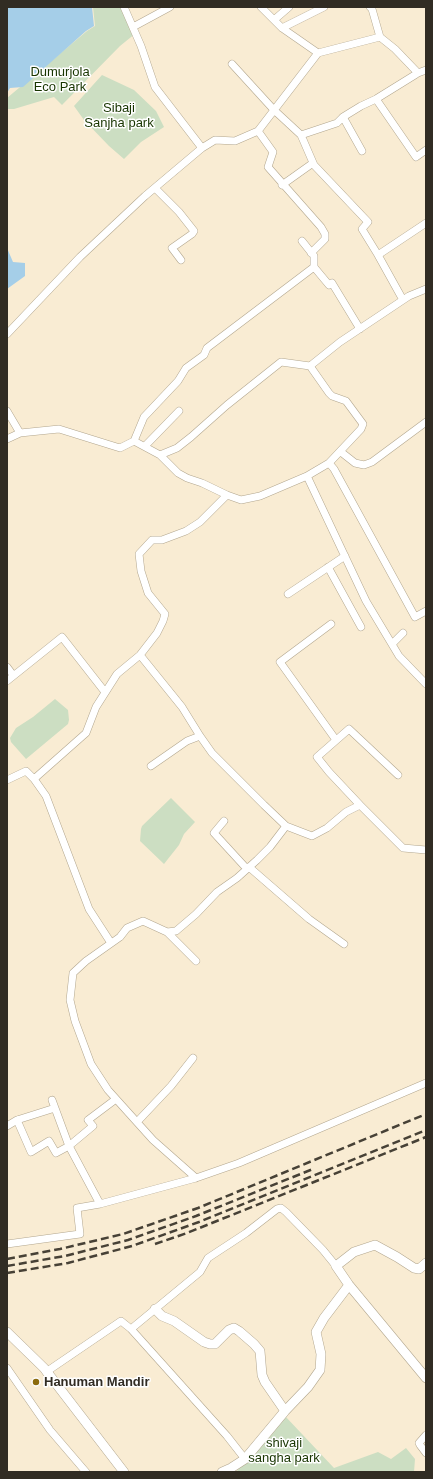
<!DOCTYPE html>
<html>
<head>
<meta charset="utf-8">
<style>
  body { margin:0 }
  #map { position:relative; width:433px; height:1479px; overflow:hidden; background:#f9ecd3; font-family:Helvetica,sans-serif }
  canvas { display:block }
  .frame { position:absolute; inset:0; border:8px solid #312c23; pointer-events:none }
</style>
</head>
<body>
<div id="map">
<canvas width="433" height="1479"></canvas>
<div class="frame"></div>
</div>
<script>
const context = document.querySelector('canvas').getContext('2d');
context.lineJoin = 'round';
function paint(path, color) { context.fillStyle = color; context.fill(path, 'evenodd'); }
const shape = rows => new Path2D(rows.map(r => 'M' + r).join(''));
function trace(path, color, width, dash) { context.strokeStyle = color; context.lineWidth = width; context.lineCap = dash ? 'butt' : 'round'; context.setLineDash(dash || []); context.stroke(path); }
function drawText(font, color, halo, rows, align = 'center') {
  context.font = font + ' Helvetica,sans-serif'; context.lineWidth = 3; context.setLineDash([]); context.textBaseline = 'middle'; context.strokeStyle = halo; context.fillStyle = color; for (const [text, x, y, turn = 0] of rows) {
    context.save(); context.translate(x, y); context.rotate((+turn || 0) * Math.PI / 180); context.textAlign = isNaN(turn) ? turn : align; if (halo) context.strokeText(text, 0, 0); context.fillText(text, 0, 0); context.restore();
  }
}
paint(shape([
  [93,7,122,7,136,33,120,46,62,105,54,97,14,109,7,109,7,98,87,31,95,26],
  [102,75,134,90,156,111,164,127,141,142,124,159,109,146,84,120,74,106],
  [55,699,68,710,69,720,68,724,26,759,11,742,10,738,16,728,33,717],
  [171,798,195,822,184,834,179,845,164,864,140,841,141,829,142,826],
  [285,1416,334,1468,378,1452,391,1459,406,1448,415,1459,414,1472,236,1472]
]), '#ccdec2');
paint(shape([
  [7,7,92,7,94,26,86,31,23,87,10,88,7,93],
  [7,248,13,262,25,263,25,276,7,289]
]), '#a5cee8');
const minor = shape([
  [124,7,141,46,155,87,202,148],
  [261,7,282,28,318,53],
  [370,7,372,9,380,37],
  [274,20,289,7],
  [133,27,170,7],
  [282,28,324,7],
  [232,64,274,110,301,135,314,165,368,222,362,229,378,255,403,300],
  [376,99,416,157,426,150],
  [343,117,362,151],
  [258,131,273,152,268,167,321,227,325,234,325,239,311,253],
  [301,135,337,123,343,117,361,106,376,99,418,73,426,70],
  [282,185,313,163],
  [155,188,179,212,194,231,192,234,172,248,181,260],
  [302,241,314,256,314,267],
  [378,255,426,223],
  [7,334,80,257,145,196,202,148,215,140,235,141,258,131,318,53,380,37,395,49,418,73],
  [7,411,20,433],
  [7,439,20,433,59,429,120,448,134,441,160,455,177,448,191,437,227,405,281,362,310,366,340,342,409,296,426,289],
  [134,441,144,417,178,381,186,368,204,355,207,348,314,267,329,285,332,283,360,329],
  [145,446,179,411],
  [341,452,355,463,364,465,372,462,426,422],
  [160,455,178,473,187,478,202,483,227,495,241,500,260,496,307,476,366,601,399,656,426,684],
  [329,463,334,469,415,617,426,611],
  [307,476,329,463,361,429,363,424,346,401,332,396,329,393,310,366],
  [328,567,361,627],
  [288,594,345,556],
  [331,624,280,662,336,740],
  [392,644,403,633],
  [140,655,182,707,200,736,212,753,264,805,286,826],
  [7,667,13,675],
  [7,681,62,637,105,692],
  [151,766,187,741,200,736],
  [34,779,46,796,89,909,111,943],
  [7,780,26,771,34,779,86,733,96,707,117,674,140,655,157,633,163,621,165,614,148,593,141,571,139,554,152,540,162,540,186,531,200,522,227,495],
  [360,805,329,772,317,757,349,729,398,775],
  [224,821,214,833,247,869],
  [249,867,309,919,344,944],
  [167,932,196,961],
  [52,1100,69,1146,100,1204],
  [17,1120,31,1152,49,1141,56,1153,69,1146,93,1126,88,1120,116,1099],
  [137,1122,171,1086,193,1058],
  [7,1126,17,1120,55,1108],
  [196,1178,153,1140,108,1090,91,1064,75,1021,70,1000,73,973,86,961,120,937,127,928,143,921,167,932,176,931,196,914,217,892,237,878,257,860,270,847,286,826,312,836,327,828,346,812,360,805,403,848,426,850],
  [7,1244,80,1234,77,1208,100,1204,196,1178,239,1163,426,1083],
  [131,1329,200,1272,208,1258,246,1233,277,1209,281,1208,286,1212,323,1250,336,1266],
  [7,1368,50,1430,86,1472],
  [46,1372,121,1321,131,1329,227,1436,245,1459],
  [426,1435,419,1443,420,1445,426,1453]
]);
const tertiary = shape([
  [426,1263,419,1269,414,1268,397,1257,375,1245,354,1252,336,1266,349,1285,426,1378],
  [155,1309,162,1316,174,1321,204,1342,210,1344,215,1344,229,1330,234,1328,239,1331,254,1344,260,1351,262,1375,265,1382,285,1411],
  [7,1332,44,1368,124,1472],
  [222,1472,231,1468,245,1459,285,1411,308,1387,320,1370,321,1354,316,1332,324,1318,349,1285]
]);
trace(minor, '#b2a68e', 8);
trace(tertiary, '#b2a68e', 10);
trace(minor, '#fff', 7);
trace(tertiary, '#fff', 9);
trace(shape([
  [155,1244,187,1233,426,1137],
  [7,1259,60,1249,123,1234,198,1208,426,1114],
  [7,1266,65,1256,128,1240,196,1216,313,1169],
  [7,1273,68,1263,132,1246,199,1222,426,1130]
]), '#474136', 2.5, [8, 4]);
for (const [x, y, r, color] of [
  [36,1382,4,"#8c6b0d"]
]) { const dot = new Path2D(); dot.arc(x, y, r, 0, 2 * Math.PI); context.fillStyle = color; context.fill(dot); trace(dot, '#fff', 1.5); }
drawText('13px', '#183500', '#fff', [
  ["Dumurjola",60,72],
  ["Eco Park",60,87],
  ["Sibaji",119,108],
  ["Sanjha park",119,123],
  ["shivaji",284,1443],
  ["sangha park",284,1458]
]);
drawText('bold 13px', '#312c23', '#fff', [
  ["Hanuman Mandir",44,1382]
], 'left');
</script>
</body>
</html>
